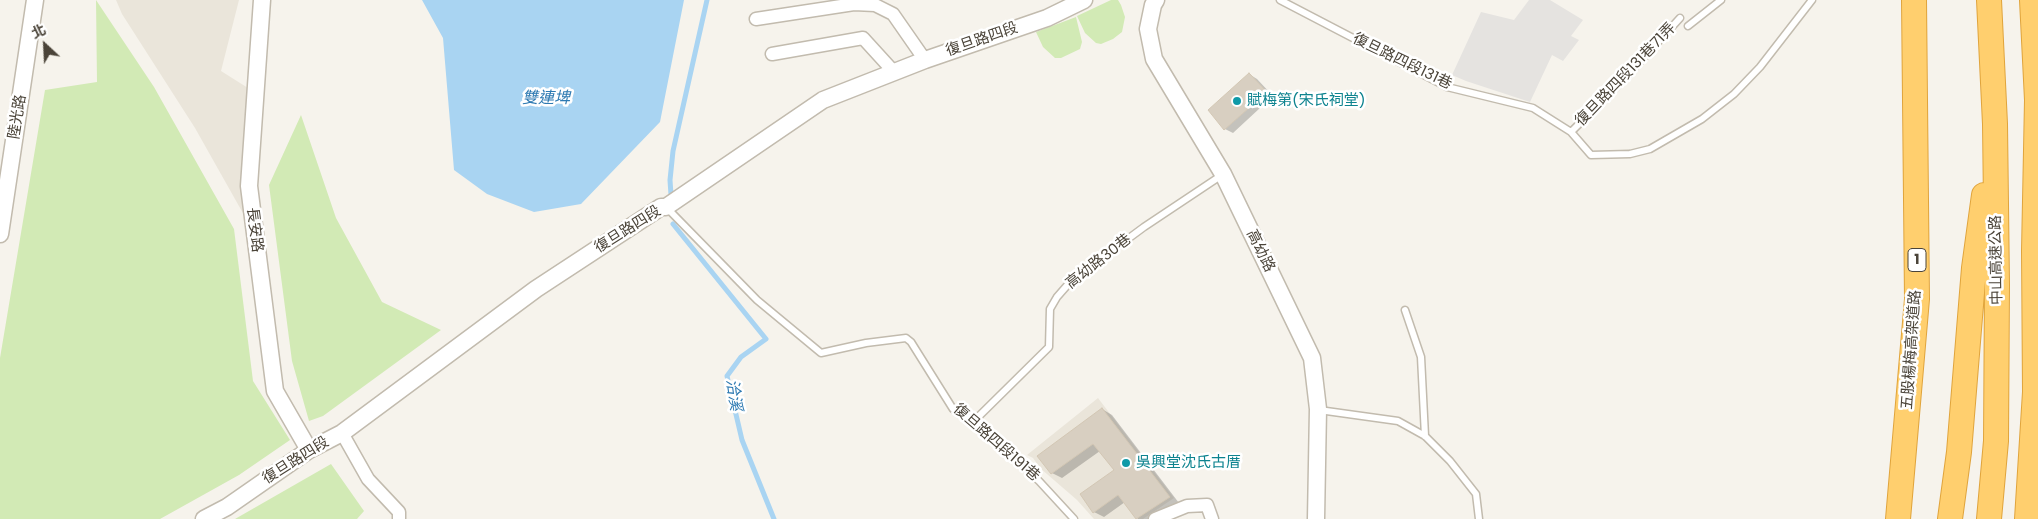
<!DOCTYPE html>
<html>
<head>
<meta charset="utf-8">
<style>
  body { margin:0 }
  #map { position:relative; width:2038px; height:519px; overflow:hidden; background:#f6f3ec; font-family:Poppins,"Noto Sans TC",sans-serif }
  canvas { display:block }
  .north { position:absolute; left:20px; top:20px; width:50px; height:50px; -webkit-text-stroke:4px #fff; paint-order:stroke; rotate:335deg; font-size:14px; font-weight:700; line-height:20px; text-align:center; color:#4b4439 }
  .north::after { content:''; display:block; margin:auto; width:18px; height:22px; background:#4b4439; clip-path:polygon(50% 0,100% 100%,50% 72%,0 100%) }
</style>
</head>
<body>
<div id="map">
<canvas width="2038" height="519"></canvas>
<div class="north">北</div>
</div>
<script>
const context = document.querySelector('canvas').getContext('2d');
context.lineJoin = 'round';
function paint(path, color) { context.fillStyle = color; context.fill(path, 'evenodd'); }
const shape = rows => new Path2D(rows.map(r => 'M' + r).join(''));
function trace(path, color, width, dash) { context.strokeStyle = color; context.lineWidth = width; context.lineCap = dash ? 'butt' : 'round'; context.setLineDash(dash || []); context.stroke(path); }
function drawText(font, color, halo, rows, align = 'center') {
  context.font = font + ' Poppins,"Noto Sans TC",sans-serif'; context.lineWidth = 5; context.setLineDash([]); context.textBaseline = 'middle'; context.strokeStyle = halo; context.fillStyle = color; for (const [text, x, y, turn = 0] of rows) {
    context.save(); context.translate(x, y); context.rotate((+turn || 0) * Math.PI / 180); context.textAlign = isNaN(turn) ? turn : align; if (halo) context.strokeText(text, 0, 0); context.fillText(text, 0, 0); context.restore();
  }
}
paint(shape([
  [116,0,239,0,221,71,248,88,244,215,195,128,122,14],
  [1098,398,1174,498,1143,519,1094,519,1077,500,1040,468,1033,458,1027,455]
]), '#eae5da');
paint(shape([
  [96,0,154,87,234,229,253,381,290,440,239,475,160,519,0,519,0,358,45,90,97,82],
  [1111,0,1118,0,1121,5,1125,17,1122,32,1113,39,1101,44,1096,43,1085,33,1077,16],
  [1076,17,1082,42,1080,49,1061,58,1055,58,1043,47,1036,32],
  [301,115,336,218,382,302,441,330,323,416,309,421,292,361,269,185],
  [331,464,364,511,357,519,235,519]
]), '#d2eab5');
paint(shape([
  [1529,0,1550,0,1583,20,1571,36,1579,40,1563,61,1552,55,1530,102,1466,81,1452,75,1481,12,1514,20]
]), '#e5e3e0');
paint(shape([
  [422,0,684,0,660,122,581,204,534,212,487,194,454,170,443,38]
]), '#a9d4f2');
paint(shape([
  [1249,74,1257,79,1273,96,1233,133,1225,129],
  [1102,409,1112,415,1179,503,1154,519,1138,519,1125,502,1104,517,1094,512,1115,470,1100,451,1062,478,1052,473]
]), '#0003');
trace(shape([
  [671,195,670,180,673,151,707,0],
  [673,224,766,339,741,357,727,376,742,440,774,519]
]), '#a9d4f2', 5);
const building = shape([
  [1249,73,1267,92,1224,130,1208,110,1249,73],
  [1102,408,1170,497,1136,519,1118,495,1093,513,1080,494,1114,470,1093,444,1051,474,1037,456,1102,408]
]);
paint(building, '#d8cfc1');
trace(building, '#d3c7b4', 1);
const service = shape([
  [1280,0,1447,87,1533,108,1571,132,1591,155,1630,154,1650,149,1702,119,1734,94,1760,67,1812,0],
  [1688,26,1721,0],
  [1571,132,1628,75,1680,18],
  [667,208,757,300,821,353,866,343,906,338,911,342,953,409,974,421,1039,481,1074,519],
  [1405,310,1421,357,1425,436],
  [1319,410,1398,421,1425,436,1450,461,1476,494,1479,519],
  [974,421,1049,347,1050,309,1057,297,1071,281,1144,227,1222,175]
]);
const minor = shape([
  [756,19,854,4,875,5,893,14,925,60],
  [772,54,863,38,894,72],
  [342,433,368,479,399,512,399,519],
  [1155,519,1187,506,1207,505,1212,519]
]);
const tertiary = shape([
  [262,0,249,186,275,391,309,450],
  [1156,0,1153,5,1148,29,1154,59,1223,174,1312,358,1318,409,1316,519],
  [0,234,35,0],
  [204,519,227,507,309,450,342,433,536,289,661,207,666,207,823,100,925,60,1047,18,1084,0]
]);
const motorway = shape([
  [1989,0,1995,124,1997,285,1996,441,1989,519],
  [1898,519,1917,299,1914,0],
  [1950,519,1959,452,1974,268,1984,195],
  [2027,519,2035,392,2034,251,2037,100,2032,0]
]);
trace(service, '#c2bbae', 9);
trace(minor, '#c2bbae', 15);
trace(tertiary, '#c2bbae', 19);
trace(motorway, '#e0a43c', 26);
trace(service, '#fff', 6);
trace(minor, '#fff', 12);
trace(tertiary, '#fff', 16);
trace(motorway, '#ffcf6e', 24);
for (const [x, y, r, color] of [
  [1237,101,5,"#0f9aa8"],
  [1126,463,5,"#0f9aa8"]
]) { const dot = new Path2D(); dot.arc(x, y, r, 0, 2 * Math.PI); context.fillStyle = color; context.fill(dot); trace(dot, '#fff', 2); }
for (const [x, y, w] of [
  [1917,260,18]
]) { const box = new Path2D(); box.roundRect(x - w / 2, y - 11.5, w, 23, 4); context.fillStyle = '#fff'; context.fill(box); trace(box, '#4b4439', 1); }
drawText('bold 14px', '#4b4439', null, [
  ["1",1917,260]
]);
drawText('15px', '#4b4439', '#fff', [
  ["復旦路四段",982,40,-19],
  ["復旦路四段131巷",1402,62,26],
  ["復旦路四段131巷71弄",1626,75,-46],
  ["陸光路",18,117,-81],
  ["長安路",254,230,83],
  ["復旦路四段",628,230,-32],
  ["高幼路",1260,251,64],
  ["中山高速公路",1997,260,-91],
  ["高幼路30巷",1099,262,-38],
  ["五股楊梅高架道路",1912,350,-86],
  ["復旦路四段191巷",996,443,41],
  ["復旦路四段",296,461,-32]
]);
drawText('15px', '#0d838f', '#fff', [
  ["賦梅第(宋氏祠堂)",1247,101],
  ["吳興堂沈氏古厝",1136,463]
], 'left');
drawText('italic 16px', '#2e7ab2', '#fff', [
  ["雙連埤",546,99],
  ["洽溪",733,395,82]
]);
</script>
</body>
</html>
